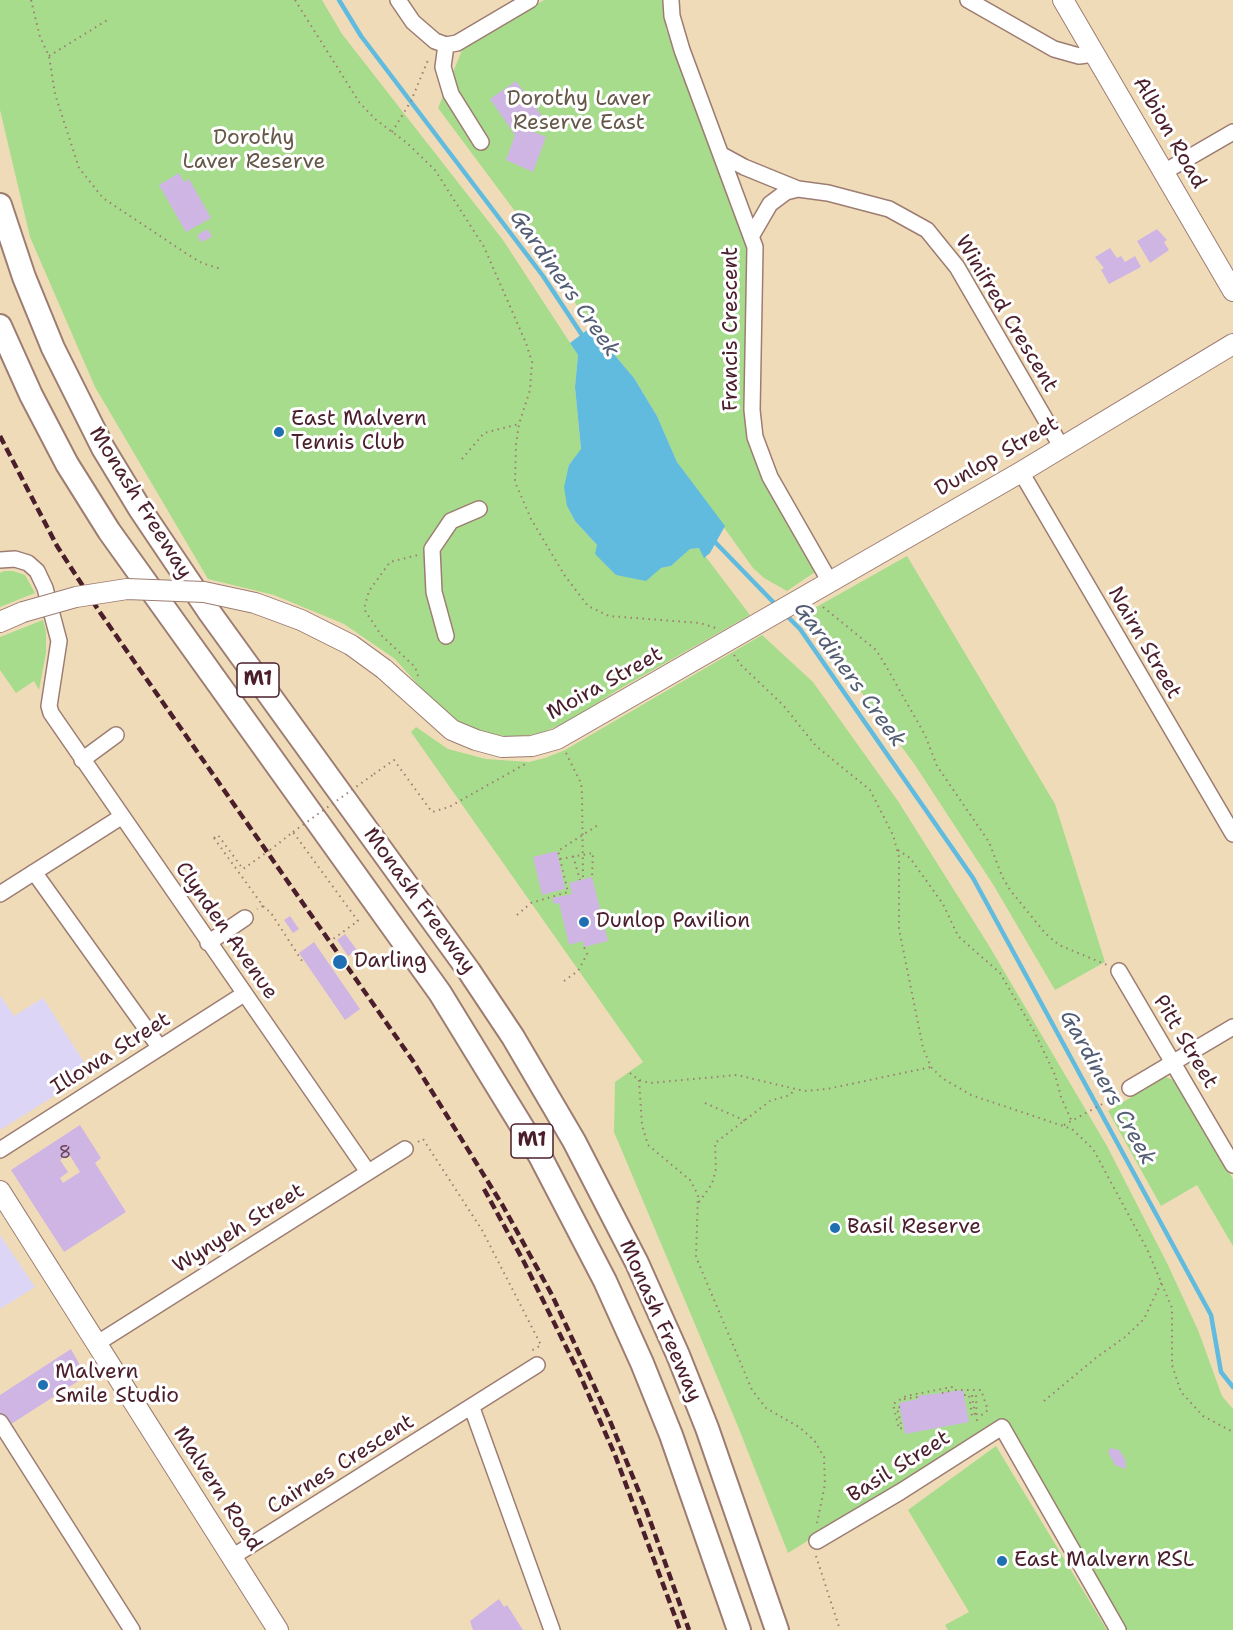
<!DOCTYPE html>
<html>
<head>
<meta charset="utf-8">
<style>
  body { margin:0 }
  canvas { display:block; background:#f0dbb9 }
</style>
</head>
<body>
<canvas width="1233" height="1630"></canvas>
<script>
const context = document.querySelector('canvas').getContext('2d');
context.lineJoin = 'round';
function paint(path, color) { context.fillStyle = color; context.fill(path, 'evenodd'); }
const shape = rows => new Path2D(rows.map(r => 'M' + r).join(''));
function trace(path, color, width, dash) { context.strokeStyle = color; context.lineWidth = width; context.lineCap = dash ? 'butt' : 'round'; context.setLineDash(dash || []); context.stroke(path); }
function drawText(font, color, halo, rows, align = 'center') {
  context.font = font + ' "Shantell Sans",sans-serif'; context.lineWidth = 6; context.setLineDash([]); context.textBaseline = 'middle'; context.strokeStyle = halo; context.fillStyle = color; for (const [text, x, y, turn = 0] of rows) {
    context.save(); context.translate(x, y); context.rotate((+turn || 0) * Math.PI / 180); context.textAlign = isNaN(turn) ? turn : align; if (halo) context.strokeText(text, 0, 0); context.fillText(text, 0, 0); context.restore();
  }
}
paint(shape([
  [0,995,14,1016,43,998,91,1073,0,1130],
  [0,1235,35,1287,0,1309]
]), '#dcd5f6');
paint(shape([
  [0,0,322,0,342,34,503,240,578,355,575,387,581,450,569,465,567,506,575,521,597,545,661,568,671,566,690,549,699,548,750,615,616,691,570,721,538,734,511,737,481,732,458,722,421,688,395,659,344,624,274,595,208,579,95,387,30,237,0,110],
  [544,0,664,0,666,29,747,246,745,414,747,436,763,481,815,572,787,591,764,578,753,568,677,462,657,416,634,378,591,327,517,214,438,108,463,48],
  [907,556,1055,804,1105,962,1055,990,994,886,915,765,804,614],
  [4,571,13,571,25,575,35,593,0,607,0,573],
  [43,620,46,631,46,653,39,690,34,681,16,693,0,670,0,637],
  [762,635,813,682,898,801,988,944,1107,1146,1167,1263,1198,1330,1222,1396,1233,1409,1233,1630,1121,1630,998,1424,788,1553,737,1424,614,1132,615,1082,643,1062,411,732,416,727,448,749,486,759,529,762,545,758,565,750],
  [1165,1077,1176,1081,1233,1179,1233,1246,1197,1185,1161,1206,1108,1111],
  [996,1446,1107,1630,948,1630,945,1625,969,1612,908,1510]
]), '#a7dc8c');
paint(shape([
  [591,327,634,378,657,416,677,462,725,526,710,553,704,558,699,548,690,549,671,566,661,568,646,581,616,575,595,554,597,545,575,521,567,506,564,487,569,465,581,449,575,387,578,355,570,343]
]), '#61bbdf');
trace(shape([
  [339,0,361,36,543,276,584,338],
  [713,540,778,607],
  [784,613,800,629,973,878,1211,1315,1221,1372,1233,1387]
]), '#61bbdf', 4.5);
paint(shape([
  [516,81,542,116,525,128,546,137,533,172,506,160,515,135,490,99],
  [179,173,184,182,189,179,211,218,186,232,159,185],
  [208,229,212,237,201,242,197,235],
  [1157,229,1167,240,1164,242,1169,250,1150,263,1137,241],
  [1110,248,1117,258,1121,256,1125,262,1135,256,1141,267,1109,284,1101,270,1104,268,1095,257],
  [557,851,565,889,542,895,533,857],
  [592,877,608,941,584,947,583,941,569,945,559,903,554,904,552,898,572,894,569,883],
  [290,916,299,929,293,933,284,920],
  [345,934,357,950,348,956,337,940],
  [314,942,360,1009,345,1020,299,953],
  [80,1125,101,1158,95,1163,126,1212,64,1252,11,1170],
  [69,1154,80,1172,63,1183,60,1178,68,1172,60,1160],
  [71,1349,86,1376,8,1426,0,1413,0,1395],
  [963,1390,969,1422,905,1434,899,1403,918,1399,918,1396],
  [1111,1448,1119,1450,1125,1459,1126,1469,1115,1465,1108,1452],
  [499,1599,504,1607,507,1605,523,1630,473,1630,470,1621]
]), '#cfb5e4');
const minor = shape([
  [398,0,413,22,435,41,446,45,457,43,530,0],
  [671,0,672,16,682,50,755,247,752,410,755,437,770,477,830,582],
  [968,0,1054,49,1079,56,1094,54],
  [446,45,443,67,451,94,481,142],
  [722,155,744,167,798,189,828,193,889,209,927,230,957,267,1062,448],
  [1164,172,1233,132],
  [752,235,770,204,786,192,798,189],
  [1021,472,1233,834],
  [0,560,15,559,28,563,37,571,45,588,59,641,49,706,51,713,368,1172],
  [446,636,434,592,432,549,451,521,479,509],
  [82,760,116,735],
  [34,872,160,1048],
  [0,894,121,817],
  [208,943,245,918],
  [1119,971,1233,1165],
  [1130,1088,1233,1027],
  [0,1150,244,994],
  [96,1344,405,1149],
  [472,1408,552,1630],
  [0,1422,132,1630],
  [817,1541,900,1492,1002,1427,1118,1630],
  [232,1557,537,1365]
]);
const major = shape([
  [1063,0,1233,291],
  [0,622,23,612],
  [384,669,452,730,476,740,502,747,532,746,557,739,1021,472,1233,344],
  [0,1191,278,1630]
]);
const highway = shape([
  [0,205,24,277,53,348,103,448,140,509,210,613,469,971,513,1037,574,1141,637,1263,678,1355,707,1428,777,1630],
  [0,326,31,395,67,464,109,531,440,993,540,1156,605,1281,642,1363,671,1435,739,1630]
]);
trace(minor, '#9d7d72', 18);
trace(major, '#9d7d72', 22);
trace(highway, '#9d7d72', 26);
trace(shape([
  [31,0,40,37,49,56,55,94,79,168,103,198,187,254,202,263,221,269],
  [295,0,359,102,375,119,407,143,435,170,484,247,526,343,532,362,530,390,519,424,516,445,515,482,531,519,565,576,588,606,609,616,700,623,716,628],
  [49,56,109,19],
  [392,132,411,101,428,60],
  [462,459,484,433,519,424],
  [823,607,876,650,883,661,925,735,937,766,989,842,1002,876,1010,890,1045,933,1059,945,1107,965],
  [734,655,741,665,783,705,816,746,870,790,893,835,899,857,899,929,923,1048,931,1067,942,1078,971,1095,1072,1129,1093,1149,1147,1249,1172,1308,1172,1365,1181,1392,1203,1416,1233,1432],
  [418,676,415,667,381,635,364,609,369,591,390,562,418,555],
  [566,753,581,783,582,794,583,879],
  [374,774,394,760,432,812,449,807,527,763],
  [214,838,263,906,257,909],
  [270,850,293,832,358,921,333,939],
  [898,850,910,858,943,904,958,936,1000,973,1034,1031,1055,1075,1061,1097,1072,1122],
  [573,856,580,880],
  [560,859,593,853,592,877],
  [263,906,271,913,304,964],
  [517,915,531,903,568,892,558,851,598,825],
  [564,981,578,971,587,954,584,947],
  [263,995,274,988],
  [630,1073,639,1080,650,1083,737,1075,804,1091,827,1089,931,1067],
  [639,1080,642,1125,648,1145,690,1180,698,1195,696,1257,752,1390,766,1408,799,1427,814,1440,824,1457,825,1484,817,1523],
  [705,1103,746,1121],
  [1064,1125,1117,1096],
  [418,1142,423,1139,482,1230,541,1345,531,1351],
  [699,1202,712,1184,716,1169,715,1143,770,1101,790,1095,794,1090],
  [942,1393,953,1390],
  [964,1395,969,1395,972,1416,975,1415,972,1395,976,1395,977,1423],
  [904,1399,918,1397],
  [1044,1401,1097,1357,1125,1337,1144,1319,1162,1281],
  [900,1407,897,1408,902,1428,899,1429,893,1404,906,1396,952,1387,953,1390,981,1390,988,1410,979,1417],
  [816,1556,840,1630]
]), '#9d7d72', 2, [1.5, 4.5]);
trace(minor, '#fff', 15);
trace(major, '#fff', 20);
trace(highway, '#fff', 22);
trace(shape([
  [0,436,57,546,99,611,413,1061,503,1206,552,1295,608,1416,646,1509,689,1630],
  [484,1189,524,1262,580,1375,615,1455,680,1630]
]), '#4a1f2b', 4.5, [9, 4.5]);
const majorBridge = shape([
  [23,612,76,597,127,589,204,592,255,603,301,620,351,645,384,669]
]);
trace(majorBridge, '#9d7d72', 22, []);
trace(shape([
  [293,832,374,774],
  [214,838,218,835,243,869,270,850]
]), '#9d7d72', 2, [1.5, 4.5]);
trace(majorBridge, '#fff', 20);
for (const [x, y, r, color] of [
  [279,432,6,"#1f6fb2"],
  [584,922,6,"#1f6fb2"],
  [340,962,8,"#1f6fb2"],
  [835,1228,6,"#1f6fb2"],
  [43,1385,6,"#1f6fb2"],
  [1002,1561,6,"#1f6fb2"]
]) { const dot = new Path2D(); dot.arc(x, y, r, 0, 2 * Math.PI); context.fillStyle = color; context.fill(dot); trace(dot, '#fff', 2); }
drawText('18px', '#6b4459', null, [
  ["8",65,1153]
]);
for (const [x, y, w] of [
  [258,680,42],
  [532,1141,42]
]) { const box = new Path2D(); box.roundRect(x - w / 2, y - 17, w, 34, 4.5); context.fillStyle = '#fff'; context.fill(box); trace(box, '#4a1f2b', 1.5); }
drawText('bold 20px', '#4a1f2b', null, [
  ["M1",258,680],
  ["M1",532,1141]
]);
drawText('21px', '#665848', '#fff', [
  ["Dorothy Laver",579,100],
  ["Reserve East",579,124],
  ["Dorothy",254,139],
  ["Laver Reserve",254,163]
]);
drawText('21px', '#4a1f2b', '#fff', [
  ["Albion Road",1169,133,60],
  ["Winifred Crescent",1006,314,59],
  ["Francis Crescent",732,329,-90],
  ["Dunlop Street",997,457,-30],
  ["Monash Freeway",140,503,58],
  ["Nairn Street",1144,643,60],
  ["Moira Street",605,684,-29],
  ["Monash Freeway",419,901,54],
  ["Clynden Avenue",226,931,55],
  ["Pitt Street",1185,1042,59],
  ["Illowa Street",111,1054,-32],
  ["Wynyeh Street",239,1229,-32],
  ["Monash Freeway",660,1321,66],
  ["Cairnes Crescent",341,1465,-32],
  ["Basil Street",899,1467,-32],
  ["Malvern Road",217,1489,57]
]);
drawText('21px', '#4a1f2b', '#fff', [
  ["East Malvern",291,420],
  ["Tennis Club",291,444],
  ["Dunlop Pavilion",596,922],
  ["Darling",354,962],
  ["Basil Reserve",847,1228],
  ["Malvern",55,1373],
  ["Smile Studio",55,1397],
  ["East Malvern RSL",1014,1561]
], 'left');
drawText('italic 22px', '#535d73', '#fff', [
  ["Gardiners Creek",564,284,55],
  ["Gardiners Creek",849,675,54],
  ["Gardiners Creek",1107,1088,61]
]);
</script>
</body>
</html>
